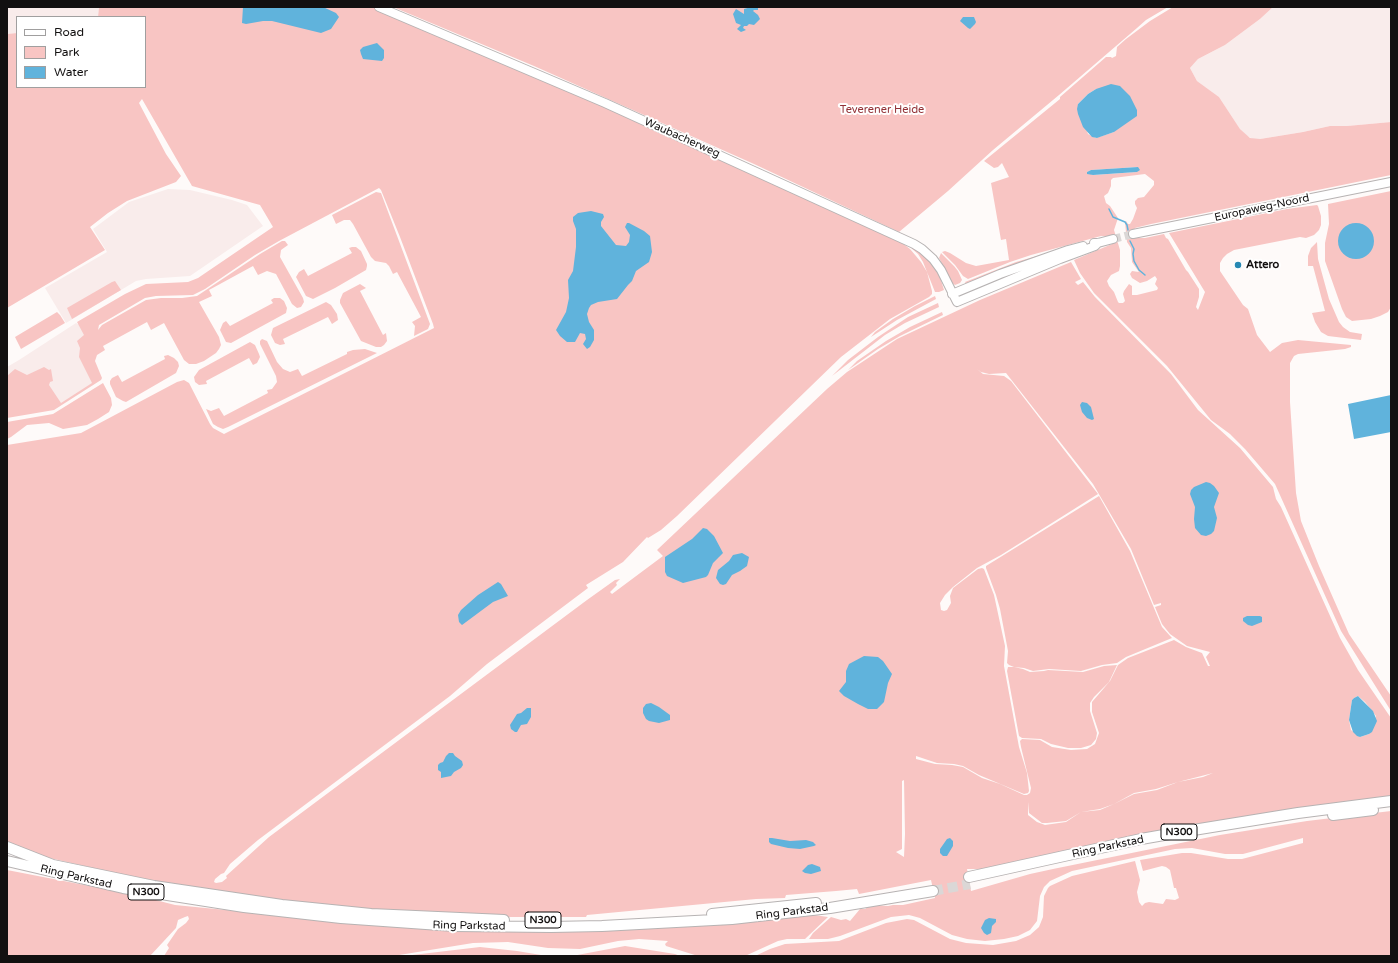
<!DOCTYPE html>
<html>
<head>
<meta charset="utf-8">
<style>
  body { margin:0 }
  #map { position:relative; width:1398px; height:963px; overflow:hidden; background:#fefaf9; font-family:"Varela Round",sans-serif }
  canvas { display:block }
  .frame { position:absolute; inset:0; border:8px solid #121010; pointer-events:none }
  .legend { position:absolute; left:16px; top:16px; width:130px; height:72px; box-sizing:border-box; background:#fff; border:1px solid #a09f9f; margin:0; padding:5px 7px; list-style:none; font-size:12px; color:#121010 }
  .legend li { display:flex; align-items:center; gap:8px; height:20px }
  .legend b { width:20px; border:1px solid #a09f9f }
</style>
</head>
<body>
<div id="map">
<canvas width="1398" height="963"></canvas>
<div class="frame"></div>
<ul class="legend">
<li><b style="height:5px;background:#fff"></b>Road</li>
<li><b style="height:11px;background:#f8c5c3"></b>Park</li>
<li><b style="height:11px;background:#60b3dc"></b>Water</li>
</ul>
</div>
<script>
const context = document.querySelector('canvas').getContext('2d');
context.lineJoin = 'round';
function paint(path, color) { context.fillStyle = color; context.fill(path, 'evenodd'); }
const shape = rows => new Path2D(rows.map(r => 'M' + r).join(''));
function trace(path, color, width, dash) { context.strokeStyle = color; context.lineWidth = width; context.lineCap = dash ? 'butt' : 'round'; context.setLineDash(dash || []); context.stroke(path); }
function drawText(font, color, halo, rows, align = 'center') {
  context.font = font + ' "Varela Round",sans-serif'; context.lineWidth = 4; context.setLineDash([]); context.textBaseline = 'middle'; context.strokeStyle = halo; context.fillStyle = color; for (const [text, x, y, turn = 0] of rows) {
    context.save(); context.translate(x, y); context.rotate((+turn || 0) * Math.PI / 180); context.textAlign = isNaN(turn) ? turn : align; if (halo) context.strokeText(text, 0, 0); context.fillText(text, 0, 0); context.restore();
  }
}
paint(shape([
  [7,7,99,7,98,17,17,17,17,33,7,34],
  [1273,7,1391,7,1391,122,1347,126,1330,126,1303,132,1260,139,1253,139,1247,136,1240,129,1219,97,1197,81,1190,68,1198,59,1225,45,1260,19],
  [168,189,190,190,232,200,247,205,263,226,190,276,146,279,136,281,66,323,45,288,107,252,93,229,129,202],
  [76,323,80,325,86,336,96,381,54,409,7,417,7,367,19,360]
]), '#f9eceb');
paint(shape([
  [99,7,374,7,513,68,596,103,901,242,910,249,921,262,927,272,932,291,932,294,929,297,890,319,841,357,677,516,661,530,648,538,647,537,623,562,586,585,588,588,487,664,450,696,258,840,230,864,224,873,221,874,215,879,214,882,216,883,222,882,227,878,226,876,269,837,587,600,615,580,620,579,616,583,617,585,610,592,612,594,663,556,657,550,827,389,847,372,897,339,980,300,1071,262,1081,279,1075,282,1078,285,1083,282,1095,297,1171,374,1198,410,1240,448,1273,487,1276,499,1281,507,1340,638,1358,670,1391,718,1391,799,997,869,967,869,971,891,1030,874,1053,869,1220,835,1307,821,1391,811,1391,956,755,956,770,949,785,944,839,941,886,923,907,919,914,920,950,939,966,943,993,945,1016,941,1030,935,1039,927,1043,917,1044,896,1048,888,1050,886,1072,876,1135,861,1140,880,1137,892,1139,902,1142,906,1145,903,1149,902,1163,904,1166,899,1175,900,1179,898,1176,888,1174,888,1170,870,1166,867,1162,866,1143,871,1140,860,1182,853,1191,853,1228,859,1242,859,1303,843,1303,838,1243,854,1225,854,1192,848,1175,849,1072,871,1050,881,1044,887,1040,896,1037,921,1030,930,1018,936,1004,939,985,941,967,939,952,935,920,918,909,915,891,917,840,936,828,939,809,939,813,933,831,917,841,920,846,919,850,921,860,909,865,909,871,905,888,906,893,905,903,905,935,898,931,880,859,894,857,889,836,891,786,895,785,898,756,899,587,915,586,917,475,917,343,908,181,888,45,857,7,852,7,445,81,433,177,382,184,380,189,383,210,424,213,428,224,434,434,328,433,324,400,237,381,190,379,188,279,241,255,255,205,289,193,295,156,296,145,298,99,325,98,330,102,325,146,300,161,298,182,298,197,296,260,254,282,241,285,241,288,245,281,250,280,257,303,298,304,302,301,307,297,308,292,304,276,274,267,271,258,275,253,266,209,290,212,296,199,302,219,337,221,345,219,349,216,353,204,361,196,364,189,364,184,360,164,323,151,330,147,322,103,346,105,350,97,355,95,361,102,378,101,380,54,410,7,418,7,376,15,369,27,375,44,367,49,370,51,369,53,381,50,382,49,385,61,403,92,383,79,357,80,348,77,341,84,335,77,322,125,294,146,284,188,282,198,278,273,227,260,205,192,186,142,99,139,103,166,154,181,176,176,182,127,201,108,213,90,227,105,250,7,308,7,34,17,33,17,87,145,87,145,17,98,17],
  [977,369,981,372,989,374,1006,373,1093,484,1131,549,1154,605,1161,603,1161,605,1155,607,1162,624,1170,634,1187,646,1210,652,1206,657,1210,666,1208,666,1202,653,1186,647,1174,640,1128,658,1118,665,1110,681,1092,702,1092,712,1099,733,1095,744,1087,749,1071,750,1052,747,1040,740,1022,739,1020,741,1021,747,1031,788,1030,793,1027,795,1024,795,1000,784,982,778,963,767,952,765,935,764,916,759,916,756,937,763,954,764,963,766,979,775,1024,794,1028,793,1029,791,1027,773,1019,747,1004,666,1005,646,994,595,984,569,982,568,978,569,953,588,950,596,951,603,947,610,944,611,941,610,940,603,945,595,953,587,977,568,1001,555,1098,494,1011,381,1004,376,983,374],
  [1358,696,1365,702,1376,716,1369,734,1360,737,1351,730,1349,720,1352,700,1354,698],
  [1213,773,1203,777,1178,782,1157,790,1134,794,1114,804,1100,810,1081,812,1066,822,1045,825,1037,822,1028,815,1028,802,1029,813,1042,823,1047,823,1066,821,1081,812,1100,809,1114,804,1134,793,1156,789,1178,782],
  [904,780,905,834,904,857,896,852,902,849,902,781],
  [393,7,1168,7,1146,20,1137,28,1059,95,993,150,948,191,899,232,754,164,534,66],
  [1173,7,1273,7,1260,19,1225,45,1198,59,1190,68,1197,81,1219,97,1240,129,1250,138,1260,139,1303,132,1330,126,1347,126,1391,122,1391,175,1151,224,1135,228,1134,231,1137,238,1145,238,1164,234,1166,238,1168,239,1186,270,1188,272,1199,289,1199,297,1196,307,1198,310,1205,292,1169,233,1287,209,1317,205,1318,206,1321,216,1321,225,1319,230,1314,235,1306,238,1300,237,1234,250,1227,254,1223,258,1220,263,1220,271,1243,305,1248,309,1257,335,1270,352,1282,343,1298,340,1351,345,1351,347,1345,349,1298,354,1294,356,1290,363,1290,402,1296,493,1301,521,1319,566,1349,634,1391,696,1391,711,1341,631,1275,484,1245,449,1230,434,1211,420,1167,366,1094,293,1080,273,1074,260,1112,244,1113,242,1111,236,1101,236,1031,255,1010,262,968,279,963,276,955,265,942,252,945,251,950,253,966,263,976,266,1009,260,1006,239,1001,240,991,183,1009,177,1002,163,998,167,994,168,984,161,1060,99,1060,97,1106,57,1111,57,1112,58,1116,56,1117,47,1126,39,1150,21],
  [1096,89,1114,132,1096,138,1088,134,1078,104,1088,94],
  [1138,167,1137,172,1093,175,1087,172,1091,170],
  [1145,174,1154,181,1154,185,1144,197,1138,198,1135,201,1135,204,1137,208,1133,219,1130,224,1128,224,1126,221,1125,222,1127,242,1131,248,1132,262,1139,272,1132,271,1130,274,1132,278,1140,283,1147,281,1155,276,1157,279,1155,284,1158,288,1157,290,1137,295,1132,295,1132,286,1129,284,1124,291,1123,294,1125,301,1123,303,1119,303,1118,302,1114,292,1109,286,1107,281,1111,275,1119,271,1120,266,1120,250,1114,230,1118,218,1110,206,1106,203,1104,196,1108,193,1111,186,1111,180,1113,178],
  [1391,191,1391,307,1388,312,1380,316,1371,319,1352,321,1346,317,1342,309,1325,261,1325,243,1329,224,1328,204],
  [376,192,381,193,430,324,428,329,414,336,415,326,412,322,421,317,397,272,393,274,389,266,386,263,375,261,371,257,353,224,350,220,344,220,336,224,332,215],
  [1317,242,1318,259,1329,299,1339,322,1343,327,1350,332,1362,334,1361,340,1328,336,1321,332,1315,322,1312,313,1325,311,1313,266,1308,266,1308,256,1311,248],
  [911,246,926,256,932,264,940,277,944,290,939,292,935,292,923,262,918,254,910,247],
  [352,247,356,247,361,251,367,264,367,266,366,270,335,288,313,299,306,296,296,277,299,272,304,269,308,276,352,253,349,248],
  [1061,249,967,286,965,282,1016,262],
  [941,253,954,266,958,271,962,280,960,283,955,285,952,283,939,258],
  [115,281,121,290,72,319,67,308,112,282],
  [360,284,366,288,360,291,383,335,386,333,387,341,384,345,381,347,376,347,361,341,340,303,340,300,343,293],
  [935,296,936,299,897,320,871,337,875,332,893,319,915,306],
  [274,298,280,298,284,301,287,308,286,313,231,343,226,342,220,330,223,323,226,321,230,326,273,303,271,300],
  [326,302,331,305,337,314,338,320,332,324,328,317,283,339,285,344,280,345,275,343,271,335,273,328],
  [938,303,939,307,905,323,885,335,832,376,848,360,878,337,908,317],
  [57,312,60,315,65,323,21,349,15,337],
  [942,312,943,315,900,336,878,349,848,370,857,361,886,341,910,327],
  [262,339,267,341,277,362,283,369,290,372,298,369,302,376,347,354,347,352,353,350,365,349,377,353,228,427,223,429,218,427,213,424,206,409,211,411,219,408,224,416,268,393,267,390,272,389,277,382,276,376,260,344,260,341],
  [250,342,255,345,259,354,260,357,257,363,253,365,249,358,206,381,207,384,199,385,195,382,194,377,199,370],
  [168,355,174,358,178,362,179,366,176,373,126,402,123,401,116,397,110,384,110,381,112,378,118,375,122,382,165,359,164,356],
  [103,383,111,398,112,405,109,412,98,419,87,425,63,429,49,423,27,425,11,437,7,439,7,422,53,414],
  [1099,496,1130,551,1162,627,1172,638,1126,657,1117,663,1102,665,1081,671,1049,669,1033,671,1024,668,1014,667,1023,669,1030,672,1044,671,1048,670,1083,672,1104,666,1117,665,1109,682,1094,697,1090,703,1090,711,1097,733,1096,739,1091,745,1081,748,1068,748,1051,744,1041,739,1022,738,1019,736,1007,671,1008,667,1014,667,1009,665,1007,663,1008,651,1000,609,996,595,986,568,986,566],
  [7,870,136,895,175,905,277,915,671,928,814,915,828,917,805,939,787,939,778,941,745,956,698,956,666,946,665,944,668,941,639,939,618,941,580,949,548,948,508,942,473,943,393,956,164,956,169,948,167,945,178,929,186,923,189,919,188,916,185,917,178,920,176,928,150,956,7,956],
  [625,946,675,954,680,956,572,956],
  [480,947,517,951,547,956,404,956]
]), '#f8c5c3');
paint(shape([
  [243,7,323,7,336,13,339,17,331,29,321,33,272,21,263,21,246,24,242,23],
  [751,7,758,8,758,10,754,10,753,11,758,15,760,19,754,25,749,24,747,26,744,26,743,28,746,30,741,32,737,29,741,25,736,23,733,14,736,9,744,14,744,9],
  [963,17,974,17,976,22,975,24,970,29,968,28,960,21],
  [377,43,384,50,384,58,382,61,363,59,361,54,360,50,363,47],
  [1111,84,1120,86,1130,96,1137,110,1137,116,1114,132,1097,138,1092,137,1083,127,1078,114,1077,109,1078,104,1088,94,1096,89],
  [1138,167,1140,170,1137,172,1093,175,1087,174,1087,172,1091,170],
  [591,211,603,214,604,217,601,222,601,226,616,245,626,246,629,242,630,235,625,227,627,223,629,223,644,231,650,236,652,252,649,262,636,271,632,281,628,285,617,299,598,302,591,305,589,308,587,314,589,322,594,330,594,340,590,347,587,349,583,344,586,339,585,334,580,333,575,342,567,342,560,336,556,330,566,312,569,298,568,280,573,271,576,247,576,229,573,221,573,217,578,213],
  '1338 241a18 18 0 1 1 36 0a18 18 0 1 1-36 0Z',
  [1391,395,1391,432,1354,439,1348,404],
  [1082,402,1087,403,1091,407,1094,419,1092,420,1087,418,1082,412,1080,405],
  [1206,482,1210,483,1214,486,1219,493,1214,507,1217,518,1214,531,1211,534,1206,536,1201,535,1195,528,1194,519,1195,507,1190,494,1191,490,1194,487],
  [703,528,707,529,714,536,723,553,713,563,708,575,706,577,683,583,667,576,665,572,665,557,692,539],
  [742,553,749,557,747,566,740,571,732,575,726,584,723,585,720,584,716,578,718,570,729,561,733,555],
  [498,582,501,584,508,596,493,602,462,625,459,622,458,615,461,610,478,595],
  [1247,616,1260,616,1262,617,1262,622,1252,626,1248,625,1243,621,1243,618],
  [864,656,878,657,883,661,892,674,888,683,884,702,877,709,868,709,858,704,844,696,839,691,846,682,846,671,849,664],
  [1358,696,1373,711,1377,721,1372,732,1369,734,1360,737,1357,736,1353,732,1349,720,1352,700,1354,698],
  [651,703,659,707,670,715,670,720,659,723,649,721,646,719,643,713,643,708,646,704],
  [527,708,531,708,531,717,527,724,521,725,517,732,515,732,511,729,510,725,517,714,521,713],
  [449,753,453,753,455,756,462,761,463,765,461,768,454,772,451,776,441,778,441,772,438,770,438,765,440,763,443,762,446,756],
  [769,838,772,838,790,841,806,840,813,842,816,845,814,846,800,849,788,848,771,844,769,842],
  [950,838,953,841,953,846,947,856,943,856,940,853,940,849,947,839],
  [812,864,820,867,821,871,811,874,805,873,802,871,808,865],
  [989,918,996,919,996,922,992,926,991,933,987,935,984,933,981,928,985,920]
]), '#60b3dc');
trace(shape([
  [1109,209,1113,217,1125,222,1127,225,1128,230],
  [1130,241,1134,249,1133,254,1134,261,1139,270,1145,275]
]), '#60b3dc', 1.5);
trace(shape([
  [1113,239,1133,234]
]), '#dbd7d6', 8, [8, 4]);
trace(shape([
  [933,891,970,884]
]), '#dbd7d6', 10, [10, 5]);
const secondary = shape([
  [379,7,605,103,914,244,922,249,933,259,941,270,957,302,1060,259,1095,246,1098,243],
  [1133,234,1391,182],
  [1094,243,1098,243,1113,239],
  [952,294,1000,274,1068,250,1083,246]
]);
const highway = shape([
  [1333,815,1373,810],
  [7,847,58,867],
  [7,861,123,888,244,907,341,918,454,926,551,927,602,926,732,919,830,908,933,891],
  [53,865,154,886,282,905,371,914,504,920],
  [969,877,1141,839,1181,832,1298,813,1391,801],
  [712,914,816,903]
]);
trace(secondary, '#b7b3b3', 10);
trace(highway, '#b7b3b3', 12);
trace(secondary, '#fff', 8);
trace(highway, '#fff', 10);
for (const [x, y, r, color] of [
  [1238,265,4,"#2788b3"]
]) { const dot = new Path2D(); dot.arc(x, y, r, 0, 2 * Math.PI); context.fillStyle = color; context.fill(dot); trace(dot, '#fff', 1.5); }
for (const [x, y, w] of [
  [1179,832,36],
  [146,892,36],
  [543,920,36]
]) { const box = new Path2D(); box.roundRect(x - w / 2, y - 8, w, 16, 3); context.fillStyle = '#fff'; context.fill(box); trace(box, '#121010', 1); }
drawText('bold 10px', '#121010', null, [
  ["N300",1179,832],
  ["N300",146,892],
  ["N300",543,920]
]);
drawText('11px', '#923136', '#fff', [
  ["Teverener Heide",882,110]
]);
drawText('11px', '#121010', '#fff', [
  ["Waubacherweg",682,138,24],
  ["Europaweg-Noord",1262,208,-12],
  ["Ring Parkstad",1108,847,-12],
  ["Ring Parkstad",76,877,13],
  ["Ring Parkstad",792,912,-7],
  ["Ring Parkstad",469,926,1]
]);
drawText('bold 11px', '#121010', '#fff', [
  ["Attero",1246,265]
], 'left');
</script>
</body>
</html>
